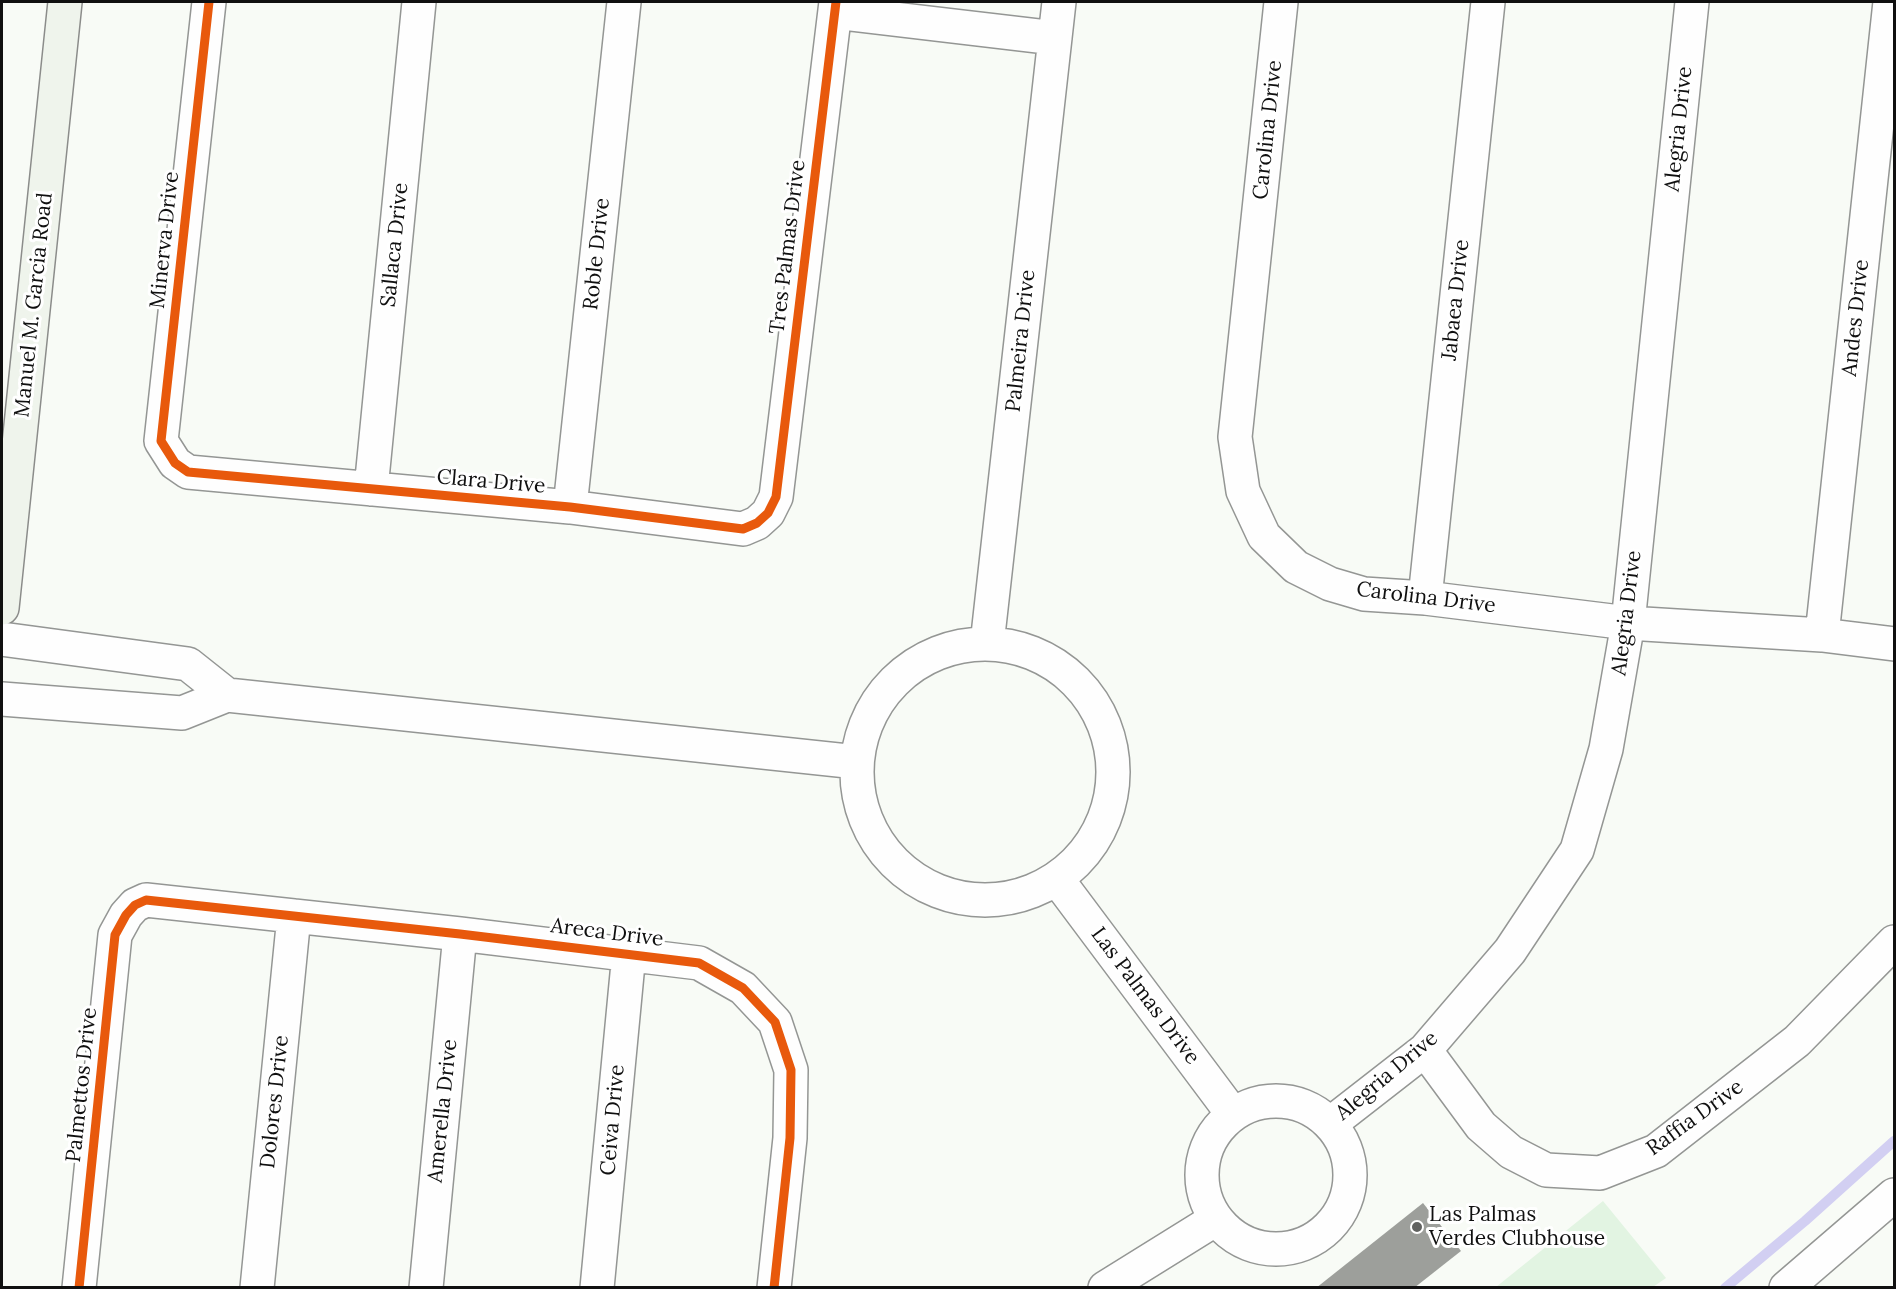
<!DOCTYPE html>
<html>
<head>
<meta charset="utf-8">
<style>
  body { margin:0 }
  #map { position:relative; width:1896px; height:1289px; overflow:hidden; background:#f8fbf6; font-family:Lora,serif }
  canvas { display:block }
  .frame { position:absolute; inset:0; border:3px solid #101010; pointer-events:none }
</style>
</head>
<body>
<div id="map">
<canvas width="1896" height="1289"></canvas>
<div class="frame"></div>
</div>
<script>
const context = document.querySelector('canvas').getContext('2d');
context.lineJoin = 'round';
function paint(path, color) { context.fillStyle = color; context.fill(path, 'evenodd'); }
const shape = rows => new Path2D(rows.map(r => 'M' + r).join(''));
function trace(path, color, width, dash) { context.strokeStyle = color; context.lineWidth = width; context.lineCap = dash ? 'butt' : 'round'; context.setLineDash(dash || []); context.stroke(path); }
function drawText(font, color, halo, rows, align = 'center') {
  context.font = font + ' Lora,serif'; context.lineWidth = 6; context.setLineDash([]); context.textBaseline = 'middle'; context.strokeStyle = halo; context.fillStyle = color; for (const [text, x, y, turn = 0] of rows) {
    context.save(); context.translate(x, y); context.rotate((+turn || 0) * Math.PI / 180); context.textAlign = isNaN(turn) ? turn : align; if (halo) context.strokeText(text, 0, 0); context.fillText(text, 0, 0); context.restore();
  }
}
paint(shape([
  [1603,1201,1666,1278,1653,1287,1496,1287]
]), '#e2f4e2');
trace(shape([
  [1725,1288,1805,1221,1894,1141]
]), '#d2cff2', 10);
paint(shape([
  [1423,1203,1461,1251,1414,1288,1316,1288]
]), '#9d9f9b');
const minor = shape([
  [209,2,161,441,175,463,188,472,570,507,743,529,757,523,768,513,776,497,836,2],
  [1281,2,1235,437,1243,491,1264,536,1296,567,1330,584,1364,594,1425,598,1628,623,1822,635,1894,644],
  [835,12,1055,38],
  [371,489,419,2],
  [570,507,624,2],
  [1425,598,1488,2],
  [1822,635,1890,2],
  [2,639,188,664,227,695],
  [987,644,1059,2],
  '857 772a128 128 0 1 1 256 0a128 128 0 1 1-256 0Z',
  [2,699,182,713,227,695,857,762],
  [1057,879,1232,1113],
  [1425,1050,1481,1126,1511,1152,1546,1170,1600,1173,1656,1151,1797,1041,1894,942],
  '1202 1175a74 74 0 1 1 148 0a74 74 0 1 1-148 0Z',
  [1330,1124,1425,1050,1510,951,1577,850,1606,749,1628,623,1692,2],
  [79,1288,115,935,126,915,135,905,146,900,460,934,699,963,743,988,775,1022,791,1070,790,1138,774,1288],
  [257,1288,294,916],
  [426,1288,460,934],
  [597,1288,629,953],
  [1105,1288,1216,1219],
  [1786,1288,1894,1195]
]);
const secondary = shape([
  [2,608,65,2]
]);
trace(minor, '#949694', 36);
trace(secondary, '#8b8c8a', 36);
trace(minor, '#fefefe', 33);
trace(secondary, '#eff4ec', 33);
trace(shape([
  [209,2,161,441,175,463,188,472,570,507,743,529,757,523,768,513,776,497,836,2],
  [79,1288,115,935,126,915,135,905,146,900,460,934,699,963,743,988,775,1022,791,1070,790,1138,774,1288]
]), '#e8590c', 9);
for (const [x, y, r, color] of [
  [1417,1227,6,"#616260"]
]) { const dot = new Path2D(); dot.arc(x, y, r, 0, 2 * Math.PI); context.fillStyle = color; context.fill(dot); trace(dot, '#fff', 2); }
drawText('21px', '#101010', '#fff', [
  ["Alegria Drive",1679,129,-84],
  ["Carolina Drive",1268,130,-84],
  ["Minerva Drive",165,240,-84],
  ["Sallaca Drive",395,245,-84],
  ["Tres Palmas Drive",788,247,-83],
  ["Roble Drive",597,254,-84],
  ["Jabaea Drive",1456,300,-84],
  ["Manuel M. Garcia Road",34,305,-84],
  ["Andes Drive",1856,318,-84],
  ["Palmeira Drive",1021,341,-84],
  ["Clara Drive",491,482,5],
  ["Carolina Drive",1426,598,7],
  ["Alegria Drive",1627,613,-83],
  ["Areca Drive",607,933,7],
  ["Las Palmas Drive",1145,996,53],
  ["Alegria Drive",1387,1076,-40],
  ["Palmettos Drive",82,1085,-84],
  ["Dolores Drive",275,1102,-84],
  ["Amerella Drive",443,1111,-84],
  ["Raffia Drive",1695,1118,-36],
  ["Ceiva Drive",613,1120,-85]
]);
drawText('21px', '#101010', '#fff', [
  ["Las Palmas",1429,1215],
  ["Verdes Clubhouse",1429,1239]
], 'left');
</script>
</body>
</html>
